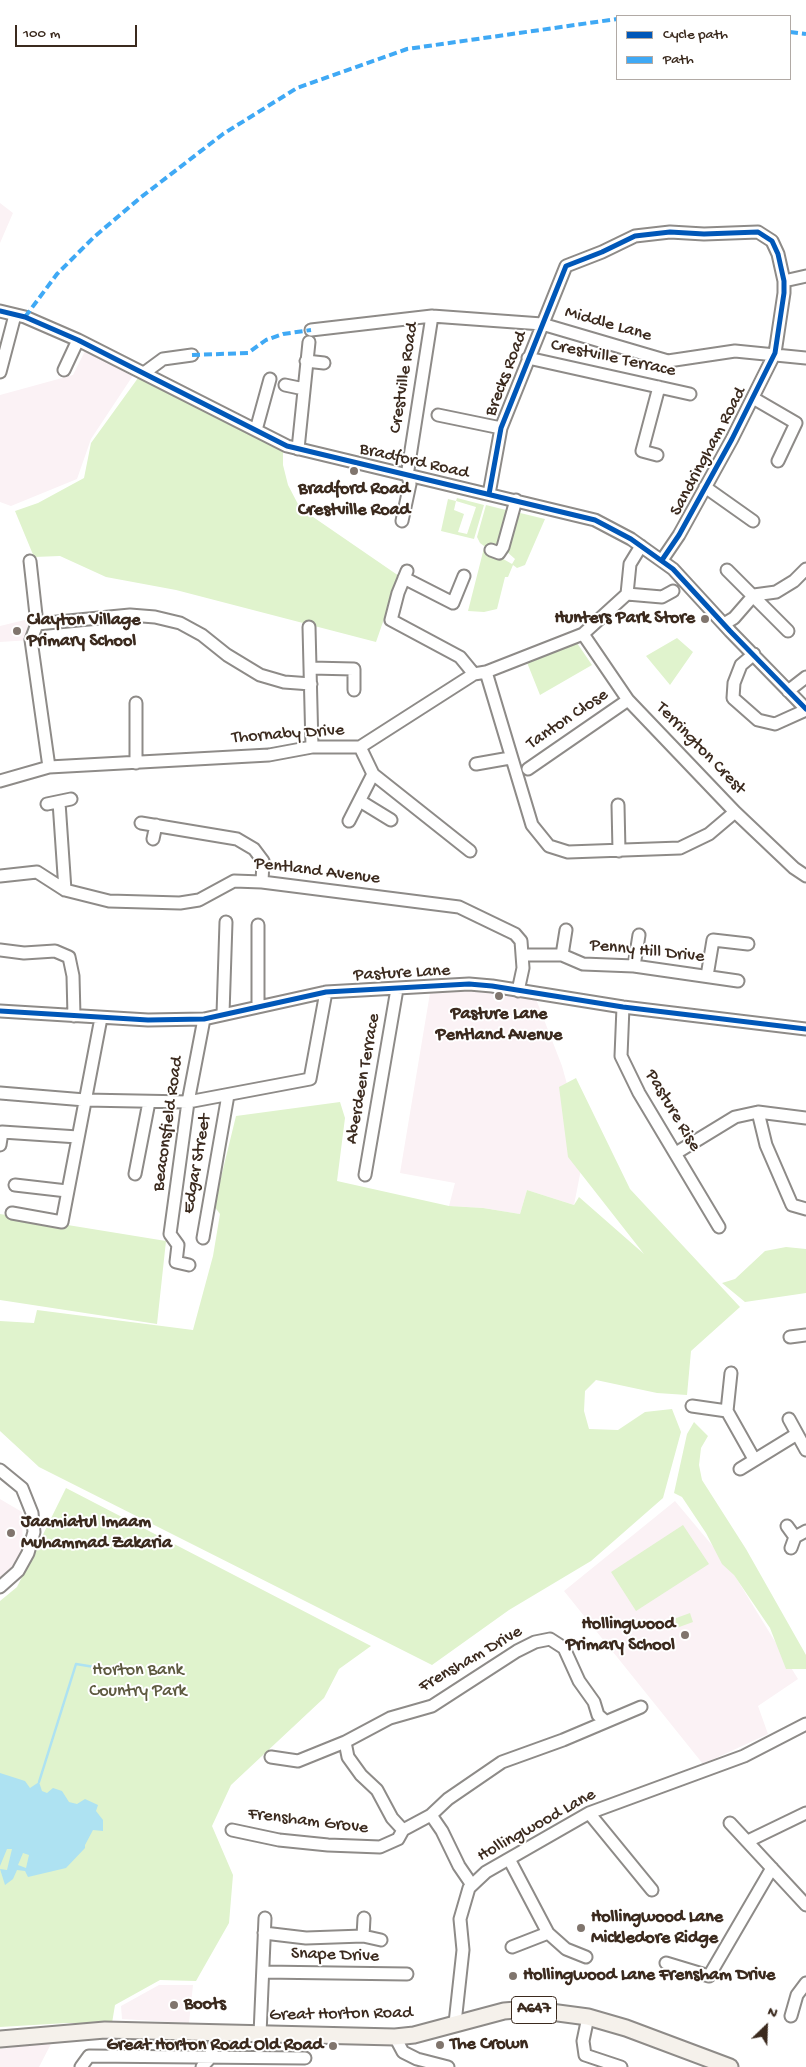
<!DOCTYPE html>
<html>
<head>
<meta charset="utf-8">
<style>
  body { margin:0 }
  #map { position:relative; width:806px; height:2067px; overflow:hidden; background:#fff; font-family:"Gochi Hand",sans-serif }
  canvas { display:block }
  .legend { position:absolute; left:616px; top:15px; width:175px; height:65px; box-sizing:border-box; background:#fff; border:1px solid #b1aaa5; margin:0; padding:6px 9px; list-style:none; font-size:15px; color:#3b2a1e }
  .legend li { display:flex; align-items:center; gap:10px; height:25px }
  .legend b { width:25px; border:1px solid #b1aaa5 }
  .north { position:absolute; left:741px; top:2002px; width:50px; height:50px; -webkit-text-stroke:4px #fff; paint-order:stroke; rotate:24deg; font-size:14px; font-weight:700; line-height:20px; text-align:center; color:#3b2a1e }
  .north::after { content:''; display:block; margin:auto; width:18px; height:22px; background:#3b2a1e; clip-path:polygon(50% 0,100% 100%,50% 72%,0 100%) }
  .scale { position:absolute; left:15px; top:25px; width:122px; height:22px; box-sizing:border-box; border:2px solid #3b2a1e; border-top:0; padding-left:6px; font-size:15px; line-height:18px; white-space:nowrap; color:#3b2a1e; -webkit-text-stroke:4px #fff; paint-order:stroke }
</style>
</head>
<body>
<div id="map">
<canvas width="806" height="2067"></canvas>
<ul class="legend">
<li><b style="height:6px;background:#0057b8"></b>Cycle path</li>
<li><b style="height:6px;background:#3fa9f5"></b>Path</li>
</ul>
<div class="north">N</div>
<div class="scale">100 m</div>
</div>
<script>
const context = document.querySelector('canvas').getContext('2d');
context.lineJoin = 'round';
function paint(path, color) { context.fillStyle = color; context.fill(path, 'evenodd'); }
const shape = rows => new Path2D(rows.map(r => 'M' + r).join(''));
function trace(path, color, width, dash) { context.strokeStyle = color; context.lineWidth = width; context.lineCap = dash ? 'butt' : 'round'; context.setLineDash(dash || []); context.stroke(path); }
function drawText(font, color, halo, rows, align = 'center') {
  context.font = font + ' "Gochi Hand",sans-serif'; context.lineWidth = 4; context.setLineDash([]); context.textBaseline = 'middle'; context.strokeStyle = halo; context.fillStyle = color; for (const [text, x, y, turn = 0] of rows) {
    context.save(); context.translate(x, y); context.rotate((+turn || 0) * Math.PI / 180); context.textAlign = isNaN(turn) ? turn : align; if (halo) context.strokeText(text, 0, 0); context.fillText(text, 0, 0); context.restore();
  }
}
paint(shape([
  [0,203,13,213,0,243],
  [85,351,134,374,91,439,77,479,11,506,0,502,0,395,73,375],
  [37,617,31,640,0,642,0,626],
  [477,990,536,999,562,1066,585,1149,574,1205,527,1190,520,1214,483,1208,449,1206,455,1183,400,1173,430,993],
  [0,1499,22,1512,23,1555,0,1589],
  [675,1501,727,1563,798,1679,758,1706,768,1734,703,1764,564,1591],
  [159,1985,193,1985,189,2023,122,2019,121,2006],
  [52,2042,39,2067,0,2067,0,2049]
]), '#fbf2f5');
paint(shape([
  [138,378,283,450,283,465,288,485,300,508,399,576,376,642,176,590,106,577,60,556,34,557,15,511,38,503,84,478,91,443],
  [457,498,484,505,474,539,441,531,448,499,456,501],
  [456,501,476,507,467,534,458,532,464,514,454,510],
  [486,505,510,511,499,545,488,549,480,543,477,537],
  [516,512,545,519,525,565,517,568,513,565,508,577,505,577,497,609,484,612,468,611,484,548,512,564,515,559,506,551],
  [677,638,693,652,670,685,646,656],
  [577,643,592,665,540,695,526,660],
  [576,1078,630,1189,740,1307,691,1351,687,1395,657,1393,596,1380,585,1391,584,1411,589,1429,618,1430,645,1412,672,1409,681,1432,663,1498,591,1561,509,1610,432,1665,39,1467,0,1431,0,1321,34,1323,37,1310,193,1330,213,1256,220,1214,214,1206,236,1116,340,1102,345,1118,337,1181,449,1206,483,1208,520,1214,527,1190,574,1205,579,1197,644,1254,568,1157,559,1087],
  [0,1214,166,1241,157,1324,0,1300],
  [786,1247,806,1249,806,1293,745,1302,722,1283,735,1279,765,1251],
  [694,1422,708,1436,701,1448,699,1465,702,1480,746,1549,806,1655,806,1669,786,1669,770,1628,734,1575,722,1564,706,1533,682,1497,674,1493,687,1434],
  [66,1488,371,1646,339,1669,324,1698,231,1785,212,1826,233,1875,229,1923,196,1981,160,1980,115,2005,112,2023,67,2023,0,2027,0,1601,17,1587],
  [683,1525,709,1564,636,1611,611,1572],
  [690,1613,693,1622,671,1630,668,1621]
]), '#e0f3cd');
paint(shape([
  [0,1773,25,1781,30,1788,39,1782,42,1791,47,1793,53,1788,62,1791,69,1802,77,1804,85,1799,98,1805,96,1811,103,1820,103,1831,93,1830,85,1845,85,1848,66,1868,28,1877,25,1871,17,1870,13,1879,5,1885,0,1869,7,1870,12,1849,7,1849,0,1866],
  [23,1853,29,1855,26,1868,18,1865]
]), '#aee2f2');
trace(shape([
  [39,1782,76,1664,137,1674]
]), '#aee2f2', 2.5);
const minor = shape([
  [784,281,806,276],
  [0,311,25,317,78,340,287,446,595,520,631,539,673,569,730,631,806,709],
  [311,330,432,316,542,324,668,361,735,351,806,358],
  [528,358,690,394],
  [306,361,324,363],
  [64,370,78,340],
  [0,372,15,315],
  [144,373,163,359,192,355],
  [285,385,304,389],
  [753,398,796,423,778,461],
  [438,415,501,428],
  [256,430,270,379],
  [298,449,309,342],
  [657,455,642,451,659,387],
  [407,476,432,316],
  [705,487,753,521],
  [489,494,501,428,566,266,602,252,635,236,670,232,704,234,758,232,772,241,778,254,784,281,784,293,775,353,732,439,679,535,662,560],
  [402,521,410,484,408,476],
  [491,550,499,553,503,547,516,500],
  [30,561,37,624,31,640,49,767],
  [727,570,788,631],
  [407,571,398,593,391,620,460,657,474,674],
  [404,578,453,603,464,576],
  [627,594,630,564,641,546],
  [37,624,130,615,155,617,180,623,202,635,227,655,260,675,284,682,311,684],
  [724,624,734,618,754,595,776,592,794,581,806,569],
  [309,627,312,747],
  [583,634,628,700,735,812,794,868,806,876],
  [754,654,741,665,734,683,733,698,758,720,775,724,806,710],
  [311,668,354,669,354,690],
  [486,672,532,825,549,846,568,852,680,848,709,834,735,812],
  [788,691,806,677],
  [136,703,136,763],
  [360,747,373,774,470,851],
  [476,764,510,758],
  [528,769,628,700],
  [0,781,49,767,269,755,312,747,360,747,474,674,486,672,583,634,627,594,662,597,673,591],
  [360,801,391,820],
  [59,802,65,890],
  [47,804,71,799],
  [618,805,619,851],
  [349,821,373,774],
  [141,823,237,839,254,849,263,861,262,882],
  [153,839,156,825],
  [0,876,37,872,65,890,109,901,180,903,199,900,234,881,262,882,459,907,515,934,521,941,523,968,518,991],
  [258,925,258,1006],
  [0,950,24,953,55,951,69,957,73,976,74,1016],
  [524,955,562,955,583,964,634,966,738,981],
  [562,955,566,930],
  [634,966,639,935],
  [707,976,713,940,748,944],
  [623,1007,621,1056,639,1093,719,1227],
  [0,1011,148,1020,204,1019,326,992,469,984,492,986,623,1007,806,1029],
  [223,1014,226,922],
  [0,1093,85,1100,188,1102,310,1079,326,992],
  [758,1112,766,1145,792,1205,806,1209],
  [0,1145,2,1132,78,1137],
  [676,1153,735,1117,758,1112,806,1118],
  [135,1174,149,1102],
  [365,1175,397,989],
  [15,1185,67,1191],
  [12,1213,62,1222,101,1018],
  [203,1238,228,1095],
  [189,1265,176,1262,178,1245,170,1234,188,1102,204,1019],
  [790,1337,806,1335],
  [731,1373,727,1411,754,1459],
  [692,1406,727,1411],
  [789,1419,806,1450],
  [740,1469,797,1434],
  [0,1470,22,1488,32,1513,34,1532,28,1553,18,1571,0,1587],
  [787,1526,795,1537,791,1548],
  [795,1537,806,1531],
  [345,1742,390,1718,432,1706,517,1651,535,1642,550,1639,564,1648,579,1681,594,1702,598,1715,605,1721],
  [271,1757,298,1761,345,1742,348,1757,361,1775,377,1790,392,1818,403,1830],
  [589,1813,652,1890],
  [431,1815,442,1831,459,1866,472,1885],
  [730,1823,806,1905],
  [232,1830,279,1840,328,1845,380,1847,398,1839,403,1830,431,1815,448,1799,502,1762,563,1740,641,1707],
  [748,1841,806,1813],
  [509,1859,548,1933,566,1949,586,1957],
  [264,1933,306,1938,363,1936,381,1940],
  [363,1936,364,1918],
  [512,1947,548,1933],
  [666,1963,709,1976,772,1868],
  [263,1972,407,1974],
  [791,2016,797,1995,806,1983],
  [588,2017,583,2041,585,2055,621,2067],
  [455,2023,463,1950,460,1919,469,1888,486,1872,589,1813,744,1756,806,1724],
  [260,2034,265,1918],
  [395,2037,403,2052,417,2059,448,2067],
  [81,2067,89,2056,305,2058],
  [202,2067,210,2058,217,2033]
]);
const major = shape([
  [0,2039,105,2030,395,2037,414,2035,504,2011,528,2009,588,2017,626,2028,730,2067]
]);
trace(minor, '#8e8b88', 15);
trace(major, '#8e8b88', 19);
trace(minor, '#fff', 11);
trace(major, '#f5f1eb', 15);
trace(shape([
  [790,32,806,34],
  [25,317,57,274,94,237,140,198,223,134,297,88,407,49,617,19],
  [192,355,248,353,266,340,283,334,311,330]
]), '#3fa9f5', 4, [8, 4]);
trace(shape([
  [0,311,25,317,78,340,287,446,595,520,631,539,673,569,730,631,806,709],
  [489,494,501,428,566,266,602,252,635,236,670,232,704,234,758,232,772,241,778,254,784,281,784,293,775,353,732,439,679,535,662,560],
  [0,1011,148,1020,204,1019,326,992,469,984,492,986,623,1007,806,1029]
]), '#0057b8', 5);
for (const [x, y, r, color] of [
  [354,471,5,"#80756d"],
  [705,619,5,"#80756d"],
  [17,631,5,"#80756d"],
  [499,996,5,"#80756d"],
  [11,1533,5,"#80756d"],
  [685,1635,5,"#80756d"],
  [581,1928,5,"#80756d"],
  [513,1976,5,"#80756d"],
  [174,2005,5,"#80756d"],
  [440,2045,5,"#80756d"],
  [333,2046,5,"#80756d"]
]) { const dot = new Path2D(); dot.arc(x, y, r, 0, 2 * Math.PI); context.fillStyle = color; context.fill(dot); trace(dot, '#fff', 2); }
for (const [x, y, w] of [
  [534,2010,45]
]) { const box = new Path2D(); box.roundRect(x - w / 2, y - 13.5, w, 27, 4); context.fillStyle = '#fff'; context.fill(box); trace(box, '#3b2a1e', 1); }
drawText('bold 16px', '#3b2a1e', null, [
  ["A647",534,2010]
]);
drawText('18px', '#3b2a1e', '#fff', [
  ["Middle Lane",608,325,16],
  ["Crestville Terrace",613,359,12],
  ["Brecks Road",507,374,-69],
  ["Crestville Road",405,378,-81],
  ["Sandringham Road",709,452,-62],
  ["Bradford Road",414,462,13],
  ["Tanton Close",568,720,-34],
  ["Thornaby Drive",288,735,-4],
  ["Terrington Crest",700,749,46],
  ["Pentland Avenue",317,872,7],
  ["Penny Hill Drive",647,952,6],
  ["Pasture Lane",402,974,-3],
  ["Aberdeen Terrace",364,1079,-80],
  ["Pasture Rise",672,1111,59],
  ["Beaconsfield Road",169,1124,-82],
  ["Edgar Street",198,1164,-80],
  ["Frensham Drive",471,1660,-30],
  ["Frensham Grove",308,1822,7],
  ["Hollingwood Lane",537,1826,-29],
  ["Snape Drive",335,1956,2],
  ["Great Horton Road",341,2015,-1]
]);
drawText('bold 18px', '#3b2a1e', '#fff', [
  ["Bradford Road",354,490,"center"],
  ["Crestville Road",354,511,"center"],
  ["Hunters Park Store",695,619,"right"],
  ["Clayton Village",27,621],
  ["Primary School",27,642],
  ["Pasture Lane",499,1015,"center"],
  ["Pentland Avenue",499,1036,"center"],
  ["Jaamiatul Imaam",21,1523],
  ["Muhammad Zakaria",21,1544],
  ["Hollingwood",675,1625,"right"],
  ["Primary School",675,1646,"right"],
  ["Hollingwood Lane",591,1918],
  ["Mickledore Ridge",591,1939],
  ["Hollingwood Lane Frensham Drive",523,1976],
  ["Boots",184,2005],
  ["The Crown",450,2045],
  ["Great Horton Road Old Road",323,2046,"right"]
], 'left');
drawText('18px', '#5e5a40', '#fff', [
  ["Horton Bank",138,1671],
  ["Country Park",138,1692]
]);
</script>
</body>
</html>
